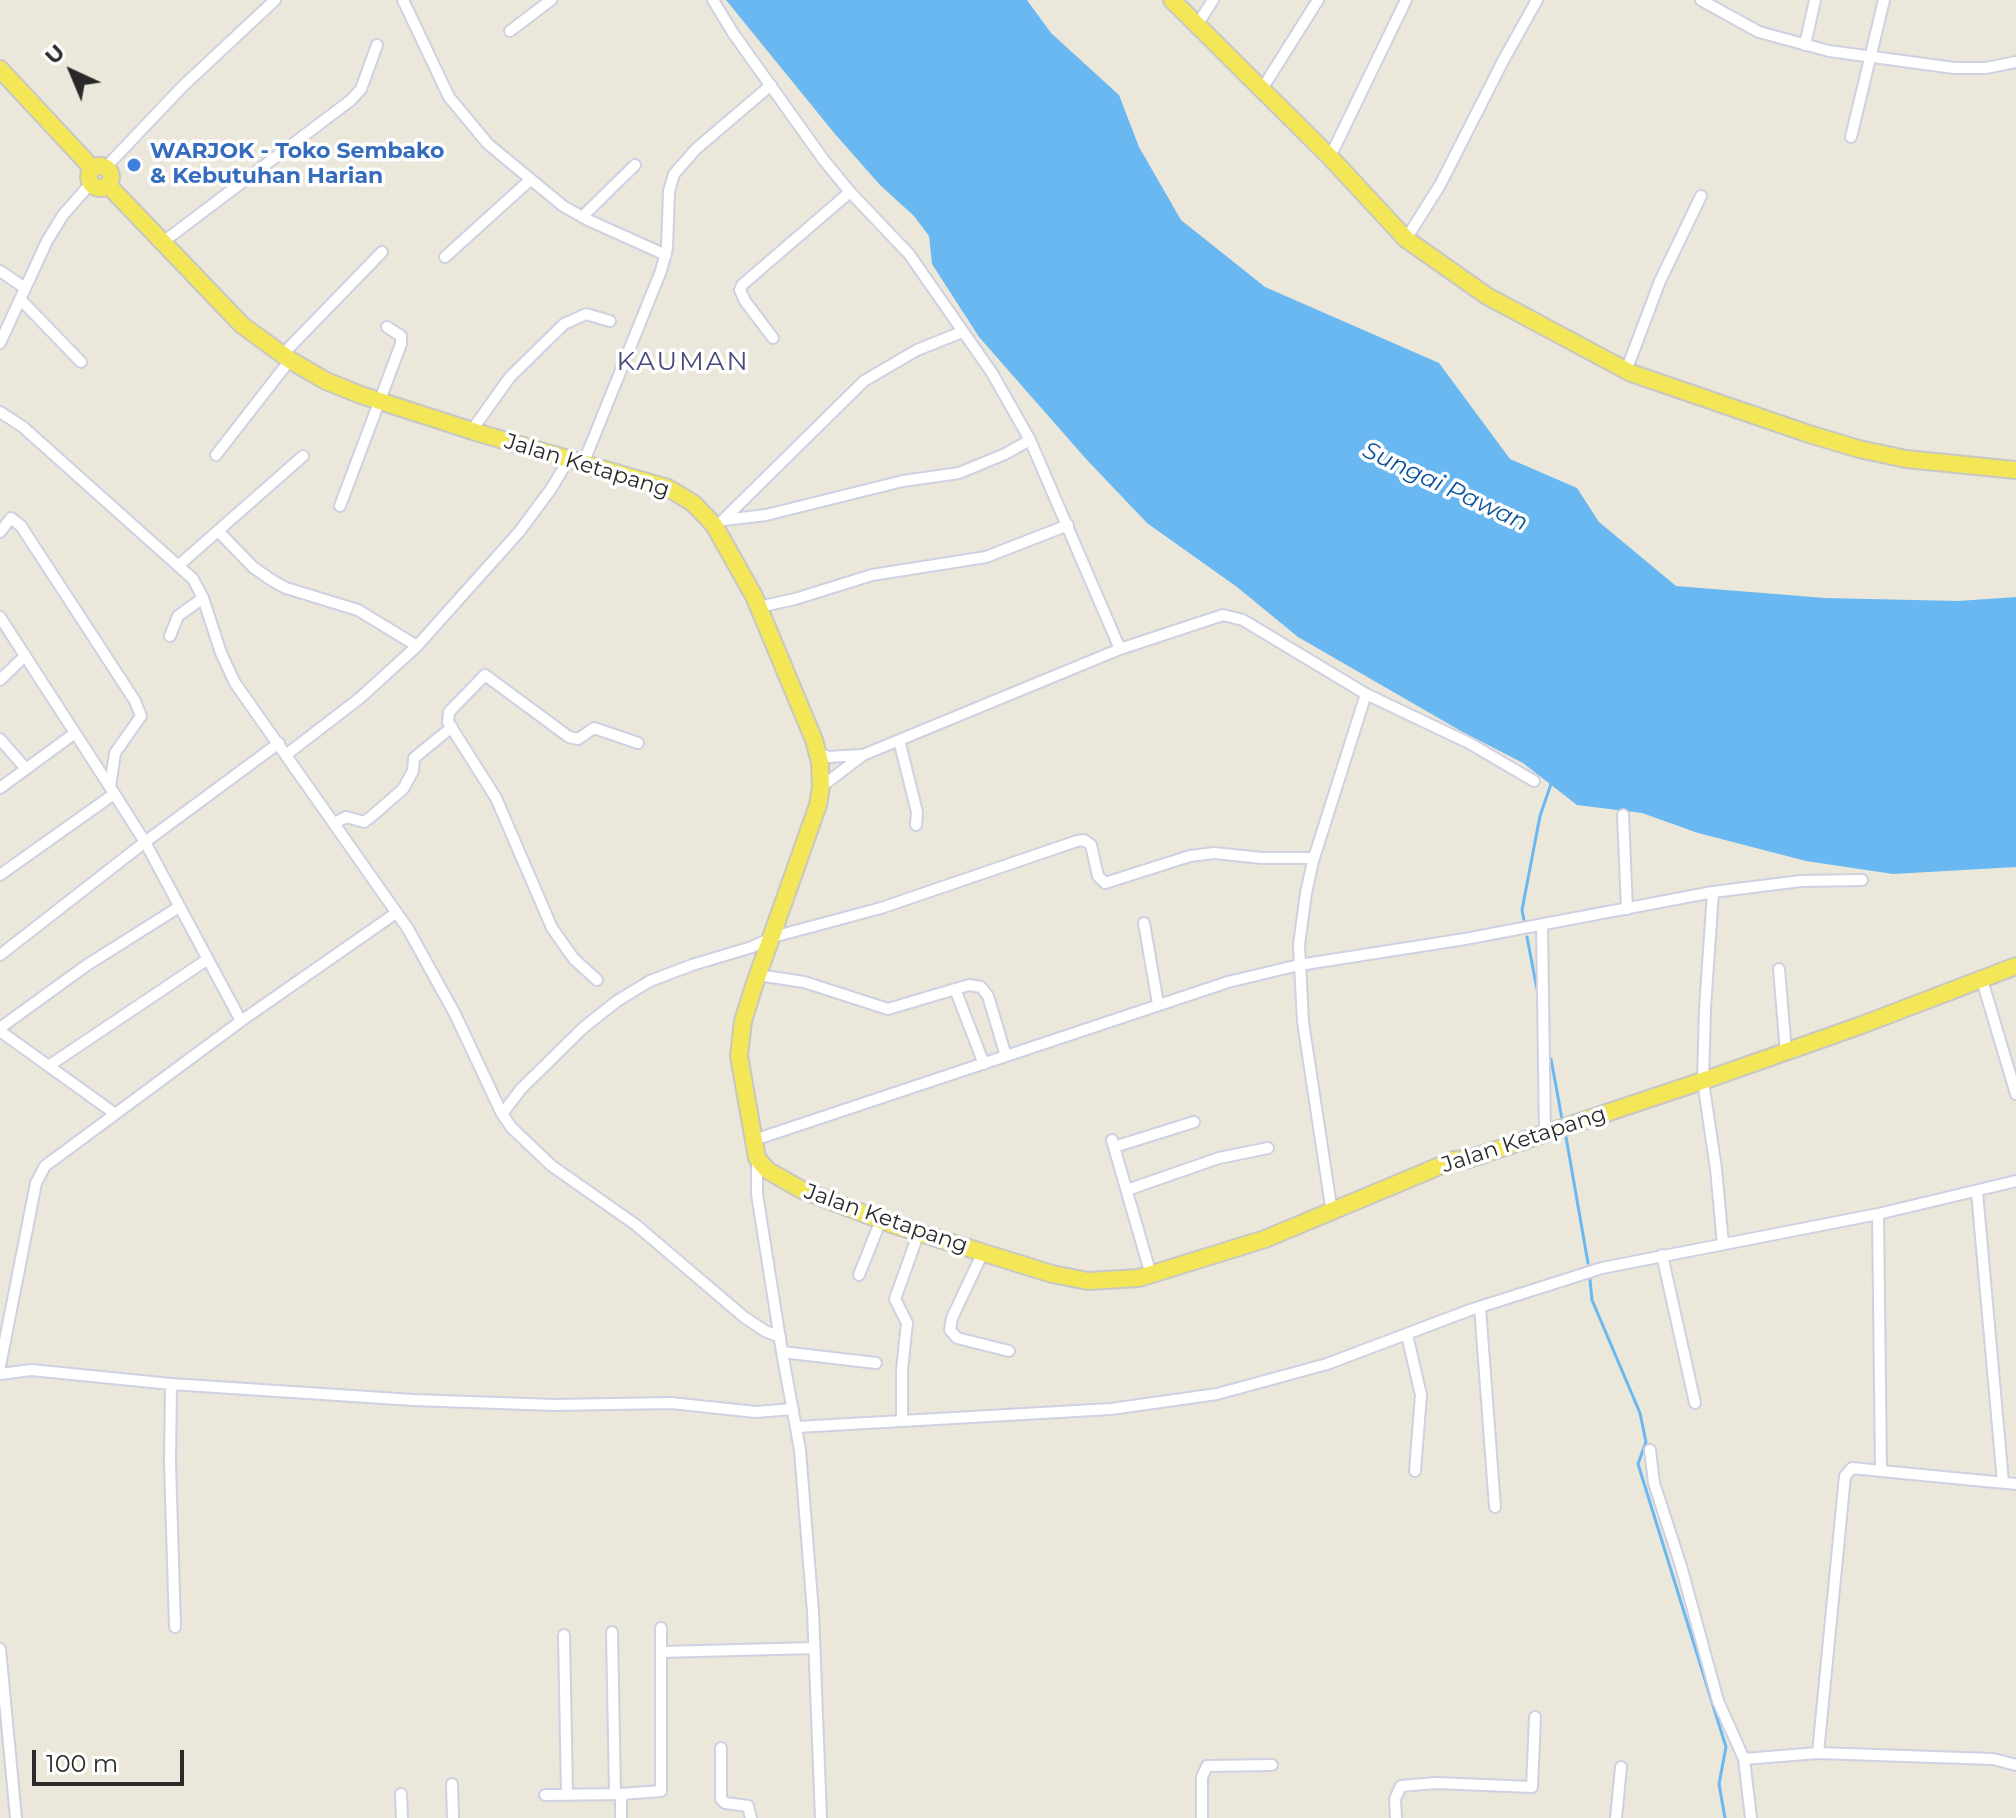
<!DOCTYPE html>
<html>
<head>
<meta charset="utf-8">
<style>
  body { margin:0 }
  #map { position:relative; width:2016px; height:1818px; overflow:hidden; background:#ebe7da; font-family:Montserrat,sans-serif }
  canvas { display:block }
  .north { position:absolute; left:32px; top:32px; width:80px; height:80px; -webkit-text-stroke:6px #fff; paint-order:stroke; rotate:316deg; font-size:22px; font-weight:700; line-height:32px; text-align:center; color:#292929 }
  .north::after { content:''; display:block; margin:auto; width:28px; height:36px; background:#292929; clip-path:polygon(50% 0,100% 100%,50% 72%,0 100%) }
  .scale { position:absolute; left:32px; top:1750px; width:152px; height:36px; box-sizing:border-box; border:4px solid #292929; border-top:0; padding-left:10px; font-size:24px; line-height:28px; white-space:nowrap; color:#292929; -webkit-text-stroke:6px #fff; paint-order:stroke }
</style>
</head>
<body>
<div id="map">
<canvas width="2016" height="1818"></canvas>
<div class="north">U</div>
<div class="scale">100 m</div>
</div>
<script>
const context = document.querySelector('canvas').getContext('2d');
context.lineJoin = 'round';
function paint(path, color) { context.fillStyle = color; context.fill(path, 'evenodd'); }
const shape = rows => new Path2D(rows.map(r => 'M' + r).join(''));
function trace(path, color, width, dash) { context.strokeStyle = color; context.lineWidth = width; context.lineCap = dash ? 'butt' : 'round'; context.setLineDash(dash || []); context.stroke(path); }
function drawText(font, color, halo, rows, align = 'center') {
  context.font = font + ' Montserrat,sans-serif'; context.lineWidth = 7; context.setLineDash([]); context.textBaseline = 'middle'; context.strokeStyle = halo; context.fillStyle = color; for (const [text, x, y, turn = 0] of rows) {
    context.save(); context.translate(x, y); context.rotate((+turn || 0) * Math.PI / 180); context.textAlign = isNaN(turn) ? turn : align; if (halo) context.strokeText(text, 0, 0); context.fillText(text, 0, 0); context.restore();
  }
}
paint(shape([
  [726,0,1027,0,1051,33,1119,95,1139,147,1181,220,1265,287,1439,363,1510,459,1577,488,1599,522,1676,586,1825,598,1958,601,2016,597,2016,867,1893,874,1806,861,1698,833,1642,813,1577,805,1523,763,1461,731,1298,637,1237,587,1147,523,1087,460,979,337,932,264,929,236,914,216,880,185,835,134]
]), '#6ab8f1');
trace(shape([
  [1524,920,1522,910,1540,816,1551,784],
  [1527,937,1537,989],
  [1551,1059,1562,1119],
  [1566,1137,1588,1263],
  [1590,1280,1592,1300,1640,1413,1646,1442,1638,1464,1726,1747,1719,1784,1725,1818]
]), '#6ab8f1', 3);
const minor = shape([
  [403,0,449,97,488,144,563,206,588,220,666,255],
  [713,0,733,33,823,159,850,192,909,254,992,373,1030,440,1120,649],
  [1701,0,1759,32,1829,51,1954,68,1986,68,2016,62],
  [1197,25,1213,0],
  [510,31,551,0],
  [1805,45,1815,0],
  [1262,89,1318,0],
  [1851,137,1884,0],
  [1330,157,1406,0],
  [105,168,183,86,275,0],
  [582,217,635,165],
  [1406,239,1440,185,1504,59,1537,0],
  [163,242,351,100,361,89,377,45],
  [445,257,530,180],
  [0,271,25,288],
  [20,299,81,362],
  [773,338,745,301,740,290,742,285,850,192],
  [0,343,47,241,63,215,91,183],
  [282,355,382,252],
  [1626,371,1660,281,1701,196],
  [0,412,23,427,193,579,203,598,221,653,235,683,408,929,455,1014,502,1114,512,1128,552,1166,636,1225,744,1317,765,1331,780,1337],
  [472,430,510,377,564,324,586,314,610,321],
  [216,455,290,360],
  [583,464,661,271,667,248,669,191,674,174,696,149,771,85],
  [340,506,401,344,401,336,387,327],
  [723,520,864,381,917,350,962,332],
  [724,520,766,515,903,481,959,473,1005,454,1030,440],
  [218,531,254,568,273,581,286,588,358,610,417,646],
  [0,532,11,518,21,526,135,701,141,716,115,753,110,787,145,842,241,1021],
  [178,566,303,456],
  [759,607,795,599,872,575,986,557,1068,525],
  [0,617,75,733,0,788],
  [170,636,178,616,203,598],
  [0,680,25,656],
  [75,733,110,787],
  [0,739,26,769],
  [899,740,917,812,916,825],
  [818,753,828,757,861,755],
  [287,754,360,698,417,646,519,532,551,489,569,459],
  [821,787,863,755,1120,649,1223,615,1243,620,1366,694,1469,743,1534,781],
  [1623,815,1627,909],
  [335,823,346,817,364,822,372,816,403,789,413,771,414,758,452,727],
  [0,875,114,794],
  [1713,892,1801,881,1862,880],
  [1144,923,1158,1004],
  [1542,925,1545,1134],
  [0,955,145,842,279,743],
  [1779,969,1786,1052],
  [758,975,804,982,888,1009,969,985,981,987,988,996,1006,1056],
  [597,980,574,959,552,928,496,798,448,722,449,712,485,675,569,737,578,739,594,728,638,743],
  [1982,980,2016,1094],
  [955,989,984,1064],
  [0,1028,87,965,179,907],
  [0,1031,114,1113],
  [50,1065,208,959],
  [502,1114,521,1089,583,1028,617,1001,650,981,692,965,752,947,773,937,881,908,1077,841,1084,840,1091,845,1098,876,1105,883,1190,856,1214,853,1262,858,1314,858],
  [754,1140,1228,982,1299,965,1465,939,1713,892,1705,1008,1703,1081,1716,1169,1723,1244],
  [1112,1140,1151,1275],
  [1114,1147,1194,1122],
  [757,1158,757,1194,782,1352,800,1450,813,1612,821,1818],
  [1127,1190,1219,1158,1268,1148],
  [1977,1192,2003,1482],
  [1332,1213,1303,1022,1299,945,1306,893,1313,861,1366,694],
  [1878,1214,1881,1471,2016,1484],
  [983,1252,952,1318,950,1330,957,1338,1009,1351],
  [1662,1255,1695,1403],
  [859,1275,881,1220],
  [1480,1307,1495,1507],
  [1407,1335,1421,1395,1415,1471],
  [782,1352,876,1363],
  [0,1366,36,1183,45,1166,241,1021,396,913],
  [0,1374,31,1370,171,1384,413,1400,554,1405,671,1403,756,1412,793,1409],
  [171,1384,170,1463,175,1627],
  [902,1420,902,1370,907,1323,895,1299,919,1232],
  [797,1427,1111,1409,1217,1394,1327,1364,1470,1310,1602,1268,1878,1214,2016,1181],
  [1650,1450,1654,1483,1681,1566,1718,1701,1744,1759,1751,1818],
  [612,1632,615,1794],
  [564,1635,567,1795],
  [0,1649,16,1818],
  [661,1652,814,1648],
  [721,1748,721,1799,725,1803,748,1806,751,1818],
  [1818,1753,1993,1759,2016,1765],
  [1744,1759,1818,1753,1845,1476,1852,1468,1881,1471],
  [452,1784,453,1818],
  [401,1794,402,1818],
  [621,1794,661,1791,661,1628],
  [545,1795,621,1794,621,1818],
  [1202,1818,1202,1777,1207,1766,1272,1765],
  [1396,1818,1395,1799,1401,1786,1436,1783,1532,1787,1535,1717],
  [1616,1818,1621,1767]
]);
const primary = shape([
  [1172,0,1330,157,1406,239,1487,296,1631,373,1809,434,1859,449,1906,459,2016,470],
  [0,69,93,169],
  '89 177a11 11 0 1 1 22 0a11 11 0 1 1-22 0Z',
  [108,185,242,325,290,360,326,381,361,395,479,433,668,488,693,503,714,525,754,596,814,740,820,762,821,787,818,805,754,986,743,1021,739,1056,757,1158,767,1170,802,1190,891,1224,1052,1274,1088,1281,1139,1278,1265,1239,1454,1160,1469,1159,1711,1078,1859,1026,2016,966]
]);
trace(minor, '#cfd0e2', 14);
trace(primary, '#c7c7c7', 20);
trace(minor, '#fff', 10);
trace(primary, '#f3e657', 16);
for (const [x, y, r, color] of [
  [134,165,8,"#3f7fe0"]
]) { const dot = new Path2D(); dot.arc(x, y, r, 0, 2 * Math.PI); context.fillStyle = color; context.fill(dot); trace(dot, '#fff', 3); }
drawText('bold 22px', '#366cbe', '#fff', [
  ["WARJOK - Toko Sembako",150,152],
  ["& Kebutuhan Harian",150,177]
], 'left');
drawText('22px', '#292929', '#fff', [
  ["Jalan Ketapang",587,466,17],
  ["Jalan Ketapang",1524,1140,-18],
  ["Jalan Ketapang",886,1219,19]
]);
drawText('italic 24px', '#0b539b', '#fff', [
  ["Sungai Pawan",1445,487,25]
]);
context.letterSpacing = '2px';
drawText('26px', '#484a7a', '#fff', [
  ["KAUMAN",683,362]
]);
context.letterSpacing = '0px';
</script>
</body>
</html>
